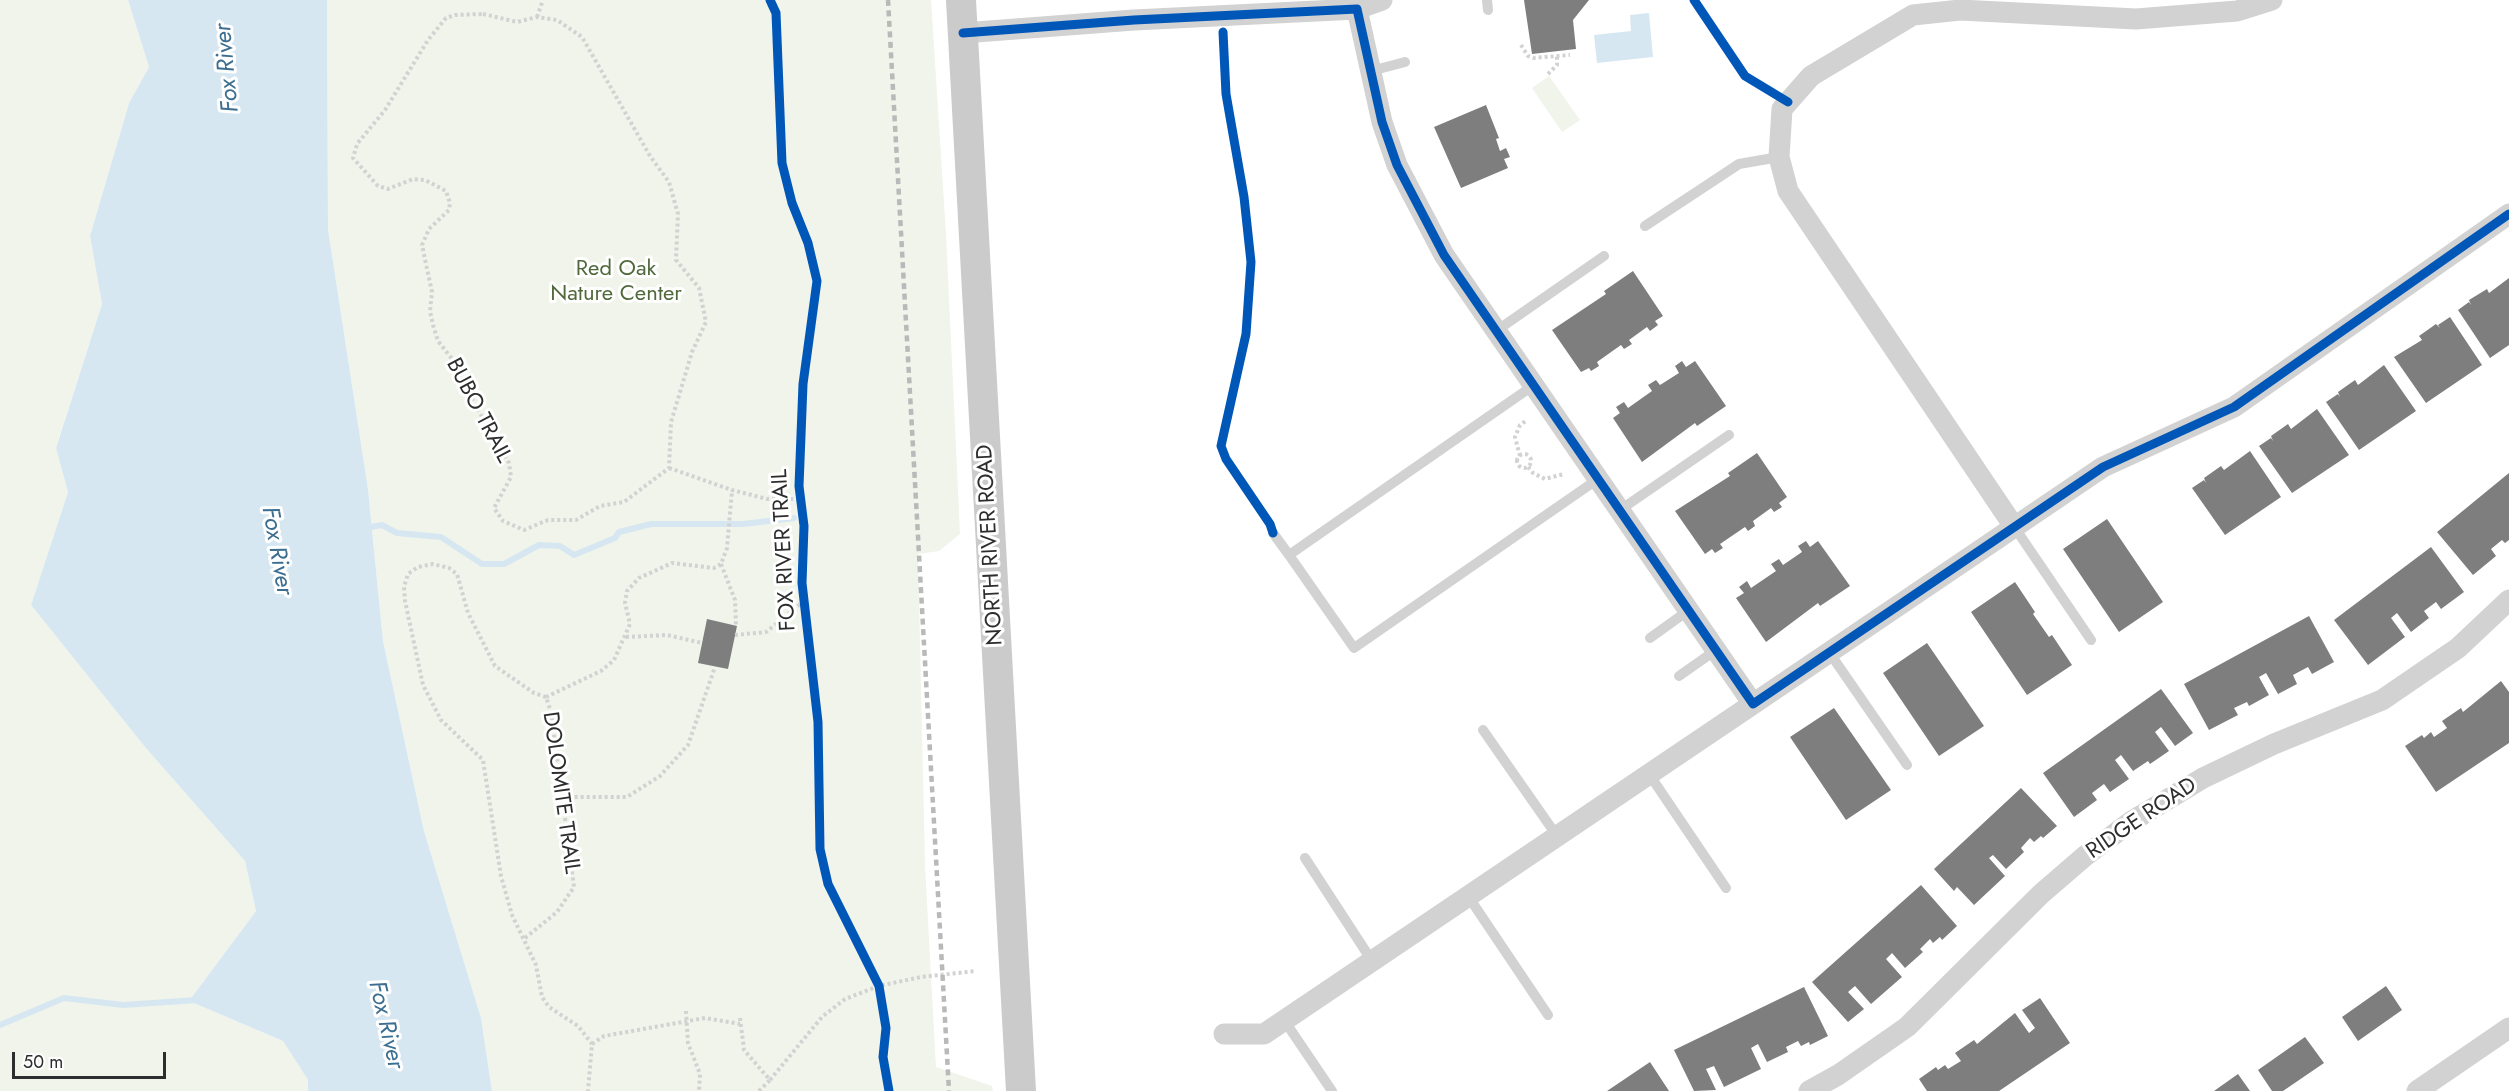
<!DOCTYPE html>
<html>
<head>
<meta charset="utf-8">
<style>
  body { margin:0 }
  #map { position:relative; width:2509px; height:1091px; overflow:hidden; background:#fff; font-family:Jost,sans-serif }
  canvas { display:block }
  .scale { position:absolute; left:12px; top:1052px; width:154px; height:27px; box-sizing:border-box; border:3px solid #2d2d2d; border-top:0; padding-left:8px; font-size:18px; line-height:21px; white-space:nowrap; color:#2d2d2d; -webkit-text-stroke:4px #fff; paint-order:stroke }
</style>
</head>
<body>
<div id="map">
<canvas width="2509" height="1091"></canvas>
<div class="scale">50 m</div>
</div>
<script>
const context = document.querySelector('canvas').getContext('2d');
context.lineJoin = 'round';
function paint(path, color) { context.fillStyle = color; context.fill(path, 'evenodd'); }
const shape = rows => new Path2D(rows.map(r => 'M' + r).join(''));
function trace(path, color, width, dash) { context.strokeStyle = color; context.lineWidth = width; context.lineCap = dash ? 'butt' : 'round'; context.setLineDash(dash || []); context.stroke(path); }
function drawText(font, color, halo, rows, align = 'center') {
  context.font = font + ' Jost,sans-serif'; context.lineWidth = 6; context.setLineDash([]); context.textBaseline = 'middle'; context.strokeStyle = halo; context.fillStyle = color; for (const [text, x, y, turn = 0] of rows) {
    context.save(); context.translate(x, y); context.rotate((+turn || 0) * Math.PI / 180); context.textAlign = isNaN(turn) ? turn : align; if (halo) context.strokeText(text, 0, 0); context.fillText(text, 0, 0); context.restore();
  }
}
paint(shape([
  [0,0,128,0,149,67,129,103,90,236,102,304,56,447,68,492,31,605,145,747,245,861,256,911,189,1001,283,1041,308,1080,308,1091,0,1091],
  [327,0,931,0,946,234,960,534,939,551,918,554,925,866,936,1067,992,1086,993,1091,492,1091,481,1018,424,831,383,641,368,489,328,229],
  [1549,76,1580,120,1562,132,1532,88]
]), '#f0f4eb');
paint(shape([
  [128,0,327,0,328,229,368,489,383,641,424,831,481,1018,492,1091,308,1091,308,1080,283,1041,189,1001,256,911,245,861,145,747,31,605,68,492,56,448,102,304,90,236,129,103,149,67],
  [1649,13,1653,57,1597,63,1594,35,1631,31,1630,15]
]), '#d7e7f1');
trace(shape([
  [371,527,382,525,397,533,441,537,482,564,504,564,539,545,560,546,574,555,615,538,619,532,651,524,743,524,794,518],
  [0,1025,64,998,123,1005,197,1000]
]), '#d7e7f1', 6);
paint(shape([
  [1524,0,1589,0,1573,20,1576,49,1532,54],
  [1486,105,1499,138,1496,139,1500,151,1506,148,1510,157,1504,159,1508,168,1461,188,1434,127],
  [1633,271,1663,316,1655,321,1658,325,1650,331,1647,327,1629,340,1632,344,1624,349,1621,345,1597,362,1599,366,1591,371,1589,368,1581,372,1552,330,1606,294,1604,291],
  [2509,278,2509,345,2490,358,2458,310,2469,302,2471,305,2469,300,2487,289,2489,293],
  [2450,317,2482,365,2426,403,2394,357,2422,340,2419,336,2436,324,2440,328,2438,325],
  [1682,361,1686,367,1695,361,1726,406,1697,426,1695,423,1642,462,1613,418,1620,413,1616,407,1624,402,1628,408,1652,391,1648,385,1656,380,1660,385,1679,373,1675,366],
  [2384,365,2416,411,2359,450,2326,402,2338,394,2340,397,2338,392,2355,380,2358,385],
  [2317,409,2349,455,2292,493,2259,446,2271,438,2273,441,2271,436,2288,424,2291,429],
  [2250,451,2281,497,2225,535,2192,488,2204,480,2206,483,2204,478,2221,466,2224,470],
  [1757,453,1787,497,1779,503,1782,507,1774,512,1771,508,1753,521,1755,526,1748,531,1745,527,1720,544,1723,548,1715,553,1712,549,1705,554,1675,511,1730,476,1728,473],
  [2509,473,2509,540,2505,543,2502,540,2491,549,2496,556,2473,575,2437,532],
  [2107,519,2163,602,2119,632,2063,549],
  [1806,541,1810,547,1818,541,1850,586,1820,606,1818,603,1766,642,1736,598,1744,593,1739,587,1747,581,1751,588,1776,571,1771,564,1779,559,1783,565,1802,552,1798,546],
  [2431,547,2464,592,2441,609,2436,602,2424,611,2429,618,2411,632,2397,613,2391,618,2405,637,2368,665,2334,620],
  [2015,582,2035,612,2033,614,2049,637,2052,635,2072,665,2027,695,1971,612],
  [2309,616,2334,662,2312,674,2308,667,2293,675,2297,684,2278,694,2266,673,2259,677,2269,695,2249,706,2247,702,2234,708,2238,715,2209,730,2184,684],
  [707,619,737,626,728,669,698,663],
  [1927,643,1984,726,1939,756,1883,673],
  [2501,681,2509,692,2509,743,2436,792,2405,746,2422,735,2424,738,2431,732,2434,737,2447,728,2442,721,2461,708,2463,712],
  [2161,689,2193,733,2175,746,2161,727,2155,732,2169,751,2150,764,2148,761,2133,771,2121,755,2115,760,2129,779,2110,792,2104,784,2092,793,2097,800,2074,817,2043,773],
  [1834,708,1891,790,1846,820,1790,737],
  [2021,788,2057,826,2043,838,2041,836,2034,842,2030,838,2021,848,2024,852,2006,869,1993,855,1989,858,2005,876,1974,905,1957,887,1954,891,1934,869],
  [1921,885,1957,926,1942,940,1940,937,1933,943,1930,939,1920,949,1923,952,1905,968,1892,953,1886,959,1902,977,1871,1004,1855,986,1848,992,1864,1009,1848,1022,1812,982],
  [2386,986,2402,1010,2358,1041,2342,1017],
  [1804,987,1828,1036,1810,1045,1809,1042,1801,1046,1798,1041,1786,1047,1788,1052,1767,1062,1758,1044,1751,1048,1761,1069,1724,1087,1714,1066,1706,1069,1716,1090,1694,1091,1674,1050],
  [2040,998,2070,1043,1999,1091,1927,1091,1919,1079,1936,1067,1938,1070,1945,1065,1948,1069,1961,1061,1955,1053,1974,1040,1977,1044,2015,1013,2029,1033,2035,1028,2022,1010],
  [2305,1037,2324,1063,2283,1091,2272,1091,2258,1070],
  [1650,1062,1669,1091,1607,1091],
  [2238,1074,2250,1091,2214,1091]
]), '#7e7e7e');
trace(shape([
  [483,14,517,22,537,17,557,20,582,37,650,156,669,182,678,214,676,260,699,288,706,322,692,352,671,422,669,468,624,502,600,506,576,520,548,520,524,530,503,521,494,508,511,477,509,463,475,405,456,364,438,341,433,325,430,311,432,292,422,245,429,229,449,210,450,203,446,191,425,180,413,179,388,189,378,186,353,158,357,144,385,110,428,40,446,18,455,15,483,14],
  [537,17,543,0],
  [1521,45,1528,56,1534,58,1570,55],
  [1548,74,1557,65,1557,56],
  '1517 461a7 7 0 1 1 14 0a7 7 0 1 1-14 0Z',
  [1520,456,1515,437,1520,425,1527,420],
  [1528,467,1533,473,1545,479,1564,474],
  [669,468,732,490,767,499,801,499],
  [721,564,735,600,736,625],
  [735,635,766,632,804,601],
  [626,637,667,635,702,643],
  [546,697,534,693,495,666,468,613,457,574,449,568,433,564,418,567,408,574,404,587,405,601,423,685,441,720,483,760,501,876,512,915,536,965,542,997,549,1007,578,1026,592,1044,588,1091],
  [546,697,601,671,614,660,630,624,625,603,627,591,639,578,672,563,714,568,721,564,727,548,732,490],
  [563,800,576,797,627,797,660,776,688,745,715,667],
  [525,938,557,912,574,887,551,712,546,697],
  [686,1011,688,1043,700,1074,699,1090],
  [740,1018,744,1050,770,1080,822,1017,845,999,879,986,921,977,976,971],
  [592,1044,604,1036,705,1018,740,1024],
  [759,1091,770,1080]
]), '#d2d2d2', 4, [3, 3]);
trace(shape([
  [1487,0,1488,10],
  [1371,71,1405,62],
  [1645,226,1739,164,1779,157],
  [1496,331,1604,256],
  [1534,385,1289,555,1354,648,1598,479],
  [1620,510,1729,435],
  [2015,528,2091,640],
  [1273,533,1289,555],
  [1650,638,1689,610],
  [1829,652,1907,765],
  [1679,676,1716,650],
  [1483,730,1557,836],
  [1649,774,1726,888],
  [1305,858,1372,961],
  [1468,896,1548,1015],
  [1284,1020,1332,1091]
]), '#d2d2d2', 10);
trace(shape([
  [1357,9,1382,0],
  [963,33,1134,20,1357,9,1382,122,1397,165,1444,255,1753,704,2103,467,2234,407,2509,214],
  [2015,528,1788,191,1779,157,1782,109,1811,76,1913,15,1960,10,2136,19,2237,11,2272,0],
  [1224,1034,1264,1034,1753,704],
  [1809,1091,1838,1075,1907,1027,2041,894,2085,856,2132,821,2203,778,2274,744,2382,700,2458,648,2509,600],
  [2417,1091,2509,1028]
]), '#d2d2d2', 21);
trace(shape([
  [961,0,1021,1091]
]), '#cbcbcb', 30);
trace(shape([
  [888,0,949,1091]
]), '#b9b9b9', 4.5, [6, 4.5]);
trace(shape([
  [770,0,776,13,782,163,792,203,808,243,817,281,803,384,799,486,804,526,802,583,818,722,820,849,828,884,879,986,886,1028,883,1057,889,1091],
  [1694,0,1745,76,1788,102],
  [1223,32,1226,94,1244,197,1251,262,1246,334,1221,446,1226,459,1270,524,1273,533],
  [963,33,1134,20,1357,9,1382,122,1397,165,1444,255,1753,704,2103,467,2234,407,2509,214]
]), '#0057b8', 9);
drawText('22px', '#50693b', '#fff', [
  ["Red Oak",616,270],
  ["Nature Center",616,295]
]);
drawText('22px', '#2d2d2d', '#fff', [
  ["BUBO TRAIL",478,411,62],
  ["NORTH RIVER ROAD",991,545,-93],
  ["FOX RIVER TRAIL",785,550,-93],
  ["DOLOMITE TRAIL",560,793,82],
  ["RIDGE ROAD",2142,819,-34]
]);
drawText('italic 24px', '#3b6e90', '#fff', [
  ["Fox River",228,68,-95],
  ["Fox River",276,551,80],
  ["Fox River",385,1025,77]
]);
</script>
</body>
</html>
